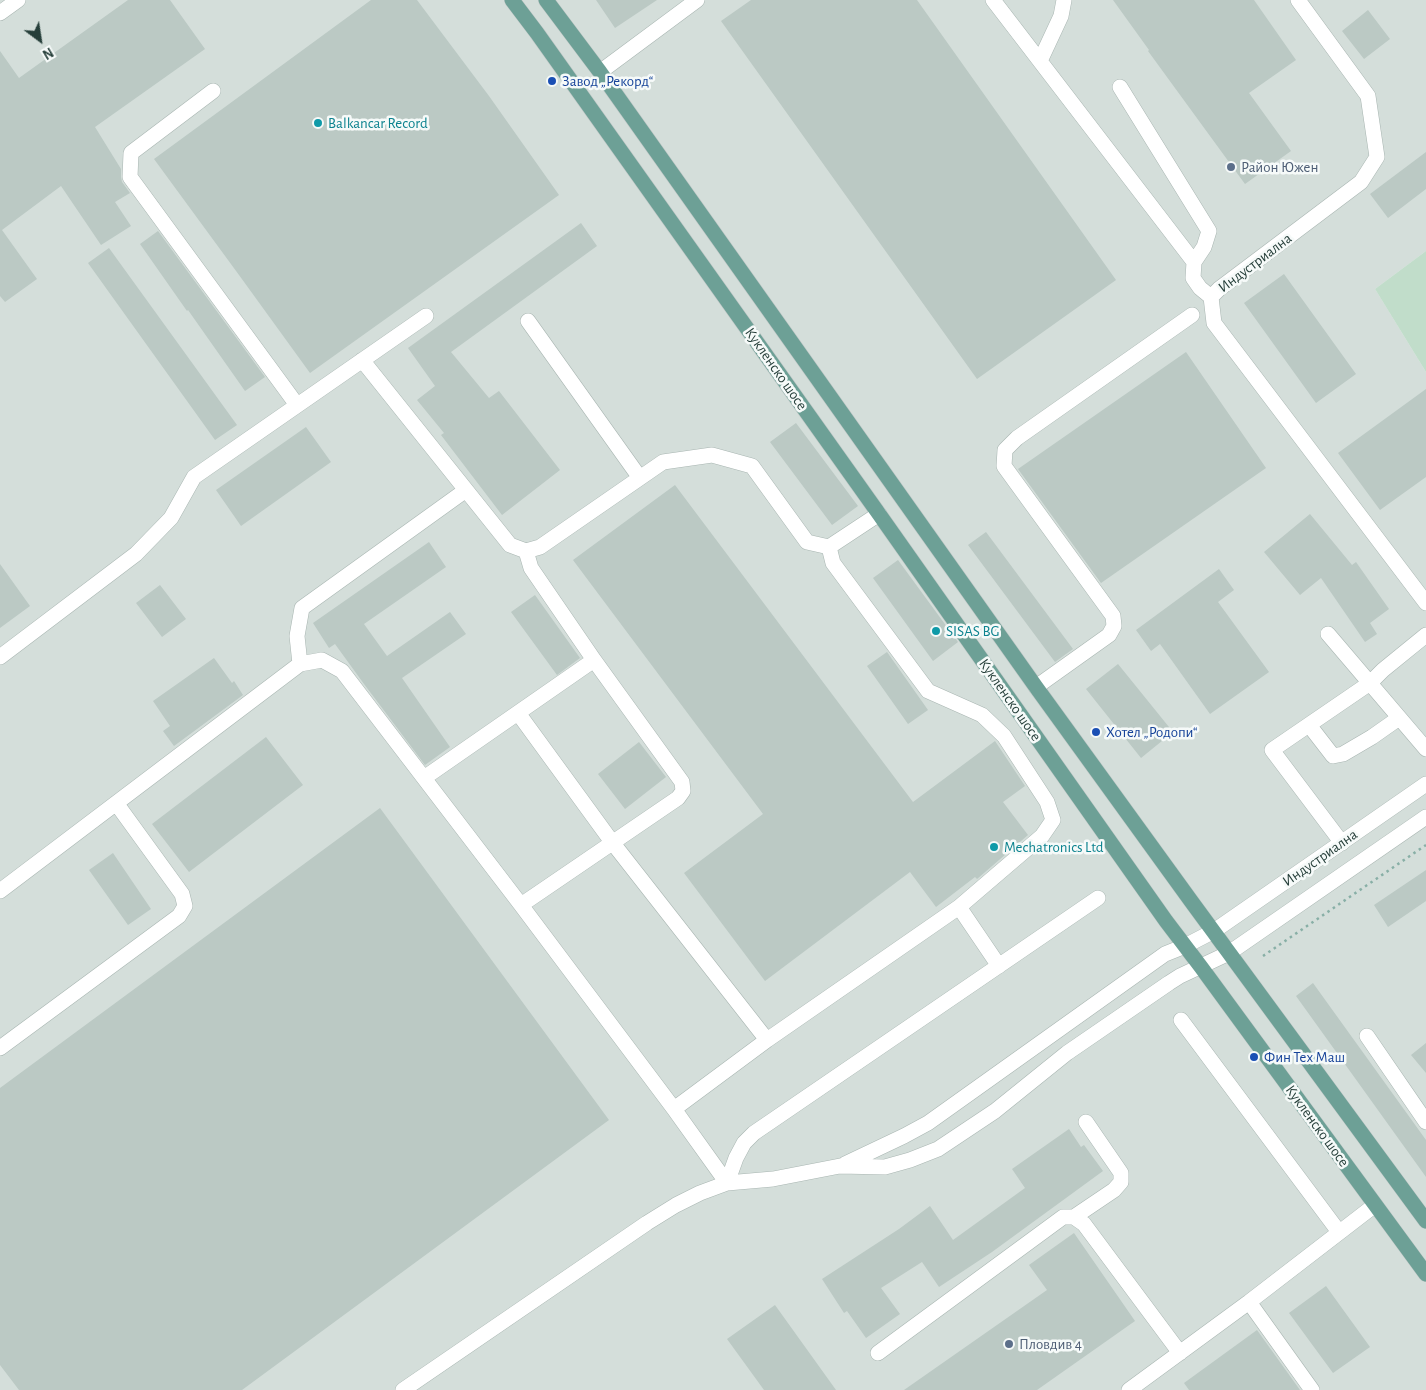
<!DOCTYPE html>
<html>
<head>
<meta charset="utf-8">
<style>
  body { margin:0 }
  #map { position:relative; width:1426px; height:1390px; overflow:hidden; background:#e6eeeb; font-family:"Alegreya Sans",sans-serif }
  canvas { display:block }
  .north { position:absolute; left:15px; top:15px; width:50px; height:50px; -webkit-text-stroke:4px #f6faf9; paint-order:stroke; rotate:149deg; font-size:14px; font-weight:700; line-height:20px; text-align:center; color:#263f3a }
  .north::after { content:''; display:block; margin:auto; width:18px; height:22px; background:#263f3a; clip-path:polygon(50% 0,100% 100%,50% 72%,0 100%) }
</style>
</head>
<body>
<div id="map">
<canvas width="1426" height="1390"></canvas>
<div class="north">N</div>
</div>
<script>
const context = document.querySelector('canvas').getContext('2d');
context.lineJoin = 'round';
function paint(path, color) { context.fillStyle = color; context.fill(path, 'evenodd'); }
const shape = rows => new Path2D(rows.map(r => 'M' + r).join(''));
function trace(path, color, width, dash) { context.strokeStyle = color; context.lineWidth = width; context.lineCap = dash ? 'butt' : 'round'; context.setLineDash(dash || []); context.stroke(path); }
function drawText(font, color, halo, rows, align = 'center') {
  context.font = font + ' "Alegreya Sans",sans-serif'; context.lineWidth = 5; context.setLineDash([]); context.textBaseline = 'middle'; context.strokeStyle = halo; context.fillStyle = color; for (const [text, x, y, turn = 0] of rows) {
    context.save(); context.translate(x, y); context.rotate((+turn || 0) * Math.PI / 180); context.textAlign = isNaN(turn) ? turn : align; if (halo) context.strokeText(text, 0, 0); context.fillText(text, 0, 0); context.restore();
  }
}
paint(shape([
  [0,0,1426,0,1426,251,1375,289,1426,372,1426,1390,0,1390]
]), '#d4deda');
paint(shape([
  [1426,251,1426,372,1375,289]
]), '#c1ddca');
paint(shape([
  [128,0,170,0,205,49,95,127,121,169,121,177,122,182,130,193,115,202,131,226,101,245,61,186,2,230,37,279,5,302,0,296,0,51,19,78],
  [371,0,417,0,489,96,559,195,310,373,239,275,154,159],
  [596,0,657,0,615,28],
  [751,0,917,0,1116,280,977,379,721,21],
  [1113,0,1254,0,1296,60,1249,93,1291,151,1245,184,1148,51,1149,50],
  [1368,10,1390,39,1364,59,1342,31],
  [1426,152,1426,189,1388,218,1370,194],
  [581,223,597,246,451,352,489,398,499,391,560,470,502,515,441,435,444,433,417,400,435,386,408,348],
  [158,231,265,377,245,391,188,310,187,311,140,244],
  [109,248,237,425,215,440,88,263],
  [1284,274,1356,374,1316,403,1244,303],
  [1186,352,1266,468,1101,583,1018,469],
  [1426,389,1426,477,1380,510,1338,453],
  [796,423,858,506,832,525,770,442],
  [306,427,331,462,241,526,216,490],
  [675,485,913,802,995,741,1025,786,1003,802,1028,835,977,879,975,877,936,907,910,872,765,981,684,873,763,814,573,560],
  [1310,514,1352,565,1356,562,1389,609,1370,623,1377,634,1365,642,1321,578,1300,595,1264,552],
  [986,532,1073,649,1055,662,968,545],
  [429,542,446,567,364,624,387,656,450,612,466,634,402,678,450,747,425,765,364,684,335,644,329,648,313,623],
  [898,560,958,642,933,661,873,578],
  [0,564,30,606,0,628],
  [1219,569,1234,590,1218,602,1269,672,1210,714,1160,644,1151,651,1136,630],
  [160,585,186,619,162,637,136,603],
  [535,595,580,658,557,675,511,612],
  [887,652,928,710,908,724,867,666],
  [214,658,232,683,234,681,243,695,174,746,163,731,170,726,153,701],
  [1118,664,1173,732,1141,758,1086,689],
  [266,737,303,785,189,872,152,824],
  [639,742,666,777,625,809,598,774],
  [380,808,609,1120,242,1390,19,1390,0,1365,0,1088],
  [113,853,151,909,128,925,89,870],
  [1426,870,1426,901,1388,927,1374,905],
  [1313,983,1426,1140,1426,1177,1296,996],
  [1426,1043,1426,1073,1411,1055],
  [1069,1129,1081,1147,1084,1145,1103,1171,992,1252,939,1287,922,1262,881,1288,900,1314,866,1338,847,1311,844,1313,822,1279,899,1229,930,1206,953,1240,1025,1188,1012,1169],
  [1074,1233,1135,1321,1037,1390,904,1390,1047,1290,1029,1265],
  [1326,1286,1370,1347,1333,1373,1289,1313],
  [775,1305,836,1390,764,1390,727,1339],
  [1257,1330,1300,1390,1189,1390,1184,1383]
]), '#bbc9c4');
const minor = shape([
  [993,0,1194,262],
  [1298,0,1368,96,1377,157,1361,182,1219,289,1211,297,1214,323,1426,603],
  [0,13,18,0],
  [1040,61,1061,16,1064,0],
  [600,72,697,0],
  [1120,87,1209,231,1204,247,1194,262,1193,278,1200,288,1211,297],
  [213,91,131,153,130,177,297,405],
  [528,321,640,478],
  [362,360,510,545,526,551,540,547,663,462,712,455,752,466,807,542,829,547,879,514],
  [829,547,833,563,928,691,982,715,1004,736,1047,802,1053,820,1042,836,959,907],
  [1328,634,1426,749],
  [0,657,136,554,171,518,194,477,426,316],
  [300,664,322,660,342,671,521,905,674,1109,727,1183],
  [1036,687,1109,635,1114,626,1113,616,1004,466,1005,450,1017,438,1192,315],
  [518,713,612,842,767,1040],
  [1309,725,1333,756,1343,754,1372,737,1399,718],
  [424,778,594,660],
  [1342,843,1272,750,1370,683,1383,670,1426,635],
  [0,891,300,664,297,636,302,608,466,490],
  [521,905,678,798,683,791,682,782,594,660,531,568,526,551],
  [1181,1020,1339,1232],
  [1367,1036,1426,1122],
  [0,1048,179,916,185,906,182,894,116,803],
  [674,1109,767,1040,959,907,999,966],
  [845,1164,904,1136,928,1123,1165,954,1185,946,1214,931,1426,784],
  [727,1183,736,1158,744,1143,754,1133,1098,898],
  [1074,1217,1114,1190,1121,1182,1121,1173,1086,1122],
  [1249,1302,1312,1390],
  [878,1353,1063,1217,1074,1217,1084,1224,1180,1353],
  [403,1390,647,1223,676,1205,700,1193,727,1183,773,1179,840,1166,885,1167,910,1160,938,1149,995,1111,1067,1053,1169,983,1180,976,1229,953,1426,817],
  [1129,1390,1249,1302,1375,1205]
]);
const major = shape([
  [512,0,537,33,879,514,1166,921,1201,967,1426,1274],
  [546,0,600,72,1036,687,1191,901,1426,1221]
]);
trace(minor, '#a9b6b2', 16);
trace(major, '#c2c9c8', 16);
trace(shape([
  [1263,956,1426,845]
]), '#88afa6', 2.5, [2.5, 4]);
trace(minor, '#fff', 15);
trace(major, '#6da096', 15);
for (const [x, y, r, color] of [
  [552,81,5,"#1a4fb4"],
  [318,123,5,"#0f9aa8"],
  [1231,167,5,"#5c6f8a"],
  [936,631,5,"#0f9aa8"],
  [1096,732,5,"#1a4fb4"],
  [994,847,5,"#0f9aa8"],
  [1254,1057,5,"#1a4fb4"],
  [1009,1344,5,"#5c6f8a"]
]) { const dot = new Path2D(); dot.arc(x, y, r, 0, 2 * Math.PI); context.fillStyle = color; context.fill(dot); trace(dot, '#f6faf9', 2); }
drawText('15px', '#164399', '#f6faf9', [
  ["Завод „Рекорд“",562,81],
  ["Хотел „Родопи“",1106,732],
  ["Фин Тех Маш",1264,1057]
], 'left');
drawText('15px', '#0d838f', '#f6faf9', [
  ["Balkancar Record",328,123],
  ["SISAS BG",946,631],
  ["Mechatronics Ltd",1004,847]
], 'left');
drawText('15px', '#4e5e75', '#f6faf9', [
  ["Район Южен",1241,167],
  ["Пловдив 4",1019,1344]
], 'left');
drawText('15px', '#263f3a', '#f6faf9', [
  ["Индустриална",1255,263,-37],
  ["Кукленско шосе",776,369,55],
  ["Кукленско шосе",1010,700,55],
  ["Индустриална",1320,858,-35],
  ["Кукленско шосе",1317,1126,54]
]);
</script>
</body>
</html>
